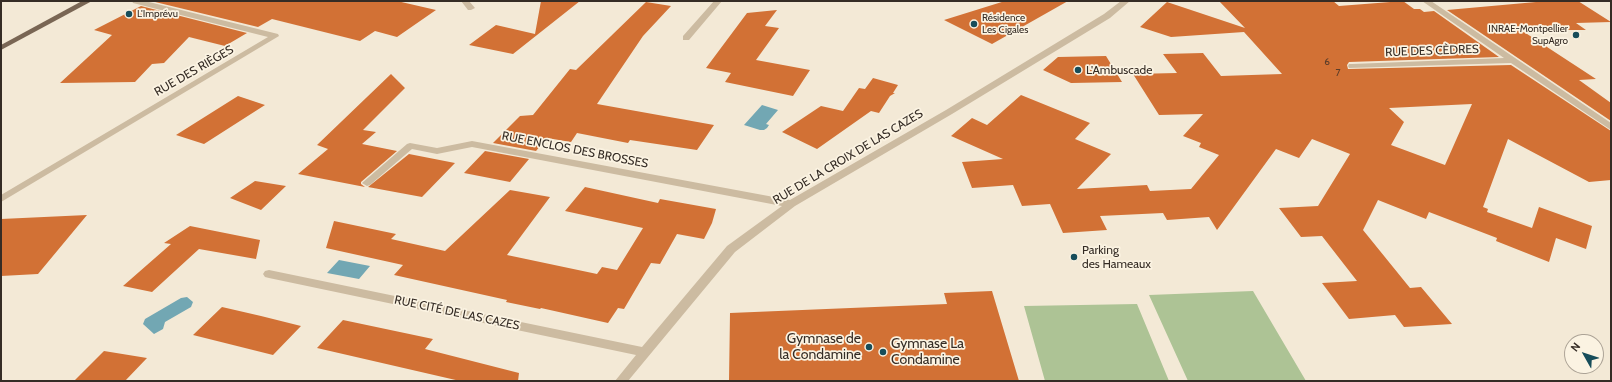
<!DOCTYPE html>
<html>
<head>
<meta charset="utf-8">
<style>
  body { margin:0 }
  #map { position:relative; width:1612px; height:382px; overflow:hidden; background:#f3e9d6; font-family:Cabin,sans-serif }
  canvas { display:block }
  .frame { position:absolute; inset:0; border:2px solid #352c25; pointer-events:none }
  .north { position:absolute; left:1564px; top:334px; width:40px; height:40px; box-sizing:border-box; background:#fbf3e2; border:1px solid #aca396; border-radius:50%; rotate:309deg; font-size:11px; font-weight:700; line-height:16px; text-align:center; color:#352c25 }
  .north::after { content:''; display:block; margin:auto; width:14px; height:18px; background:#174d5a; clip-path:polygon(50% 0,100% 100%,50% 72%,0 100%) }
</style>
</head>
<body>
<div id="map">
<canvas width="1612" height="382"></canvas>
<div class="frame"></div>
<div class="north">N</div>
</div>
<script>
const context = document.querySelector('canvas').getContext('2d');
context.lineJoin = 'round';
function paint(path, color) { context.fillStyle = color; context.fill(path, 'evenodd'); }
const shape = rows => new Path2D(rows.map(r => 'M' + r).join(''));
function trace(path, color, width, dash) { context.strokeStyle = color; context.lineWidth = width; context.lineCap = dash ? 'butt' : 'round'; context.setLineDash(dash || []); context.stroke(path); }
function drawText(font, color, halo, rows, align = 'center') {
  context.font = font + ' Cabin,sans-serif'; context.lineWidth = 3.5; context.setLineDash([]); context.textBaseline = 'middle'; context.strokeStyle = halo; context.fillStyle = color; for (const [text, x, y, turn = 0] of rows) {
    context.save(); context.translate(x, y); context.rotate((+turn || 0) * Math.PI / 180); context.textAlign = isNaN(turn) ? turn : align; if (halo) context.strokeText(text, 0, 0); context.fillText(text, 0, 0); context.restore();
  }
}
paint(shape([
  [1253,291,1306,381,1188,381,1149,295],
  [1137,304,1169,381,1045,381,1024,306]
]), '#adc395');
paint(shape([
  [762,105,778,110,766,124,769,125,767,128,764,130,760,130,744,125],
  [339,260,370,266,359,279,327,273],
  [187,297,193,302,191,307,165,322,163,329,154,334,143,324,145,319,181,298]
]), '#72a7b3');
paint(shape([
  [151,1,397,1,436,10,397,37,375,31,360,41,272,19,258,27],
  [541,1,580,1,513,54,469,45,496,25,535,34],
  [1005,1,1068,1,992,44,944,20],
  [1219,1,1333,1,1339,6,1403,1,1414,9,1420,9,1424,12,1434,11,1499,57,1349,62,1347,65,1348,69,1511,65,1611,131,1611,180,1589,182,1508,139,1483,207,1488,209,1487,212,1532,228,1539,207,1592,226,1586,249,1556,238,1549,262,1496,241,1497,238,1429,212,1426,219,1378,200,1363,230,1410,288,1421,287,1452,324,1404,327,1395,315,1349,319,1322,283,1357,281,1322,236,1301,237,1279,208,1318,206,1350,154,1312,139,1299,158,1276,149,1217,230,1209,217,1167,220,1163,213,1100,216,1107,230,1063,233,1050,204,1022,206,1013,185,972,188,962,162,1003,159,951,136,972,118,987,125,1021,95,1090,123,1075,139,1111,154,1077,189,1147,185,1150,191,1191,189,1219,155,1199,147,1201,143,1183,136,1203,114,1159,115,1133,74,1177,73,1163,54,1203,53,1221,76,1282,74,1244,32,1171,37,1140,27,1167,2,1245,28],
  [1472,104,1445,165,1391,145,1404,122,1389,108],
  [1547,1,1578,1,1611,22,1576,23,1586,30,1521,30,1596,79,1579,80,1611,103,1611,121,1447,10],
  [646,2,671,6,643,36,597,104,714,125,697,150,630,140,628,143,577,133,571,142,547,138,536,151,493,143,520,116,533,115,570,69,576,70],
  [141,6,247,33,225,46,189,37,164,63,152,64,135,82,60,83,112,35,94,30],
  [777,10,765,26,779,28,756,60,810,70,793,96,725,82,731,73,706,68,747,13],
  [1106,56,1122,82,1071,83,1043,70,1058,57],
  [391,74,405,88,363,130,376,132,362,144,397,151,361,182,361,184,365,187,298,174,328,149,317,145],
  [873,78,898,85,893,93,895,93,890,96,879,113,871,111,817,149,782,132,821,106,843,111,859,88,865,89],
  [238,96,265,105,204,144,176,135],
  [485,151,529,159,510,182,464,173],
  [409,154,455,163,422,197,368,187],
  [255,181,286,186,261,210,230,198],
  [585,187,658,203,660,199,716,209,712,223,704,239,677,234,660,264,651,263,624,309,618,308,608,323,541,308,540,309,506,302,507,300,394,275,403,265,326,248,334,221,396,234,391,239,445,251,510,190,550,197,507,255,597,274,602,267,617,270,643,228,565,211],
  [87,215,38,274,1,276,1,219],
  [190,226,260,240,256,259,199,249,152,292,123,286,171,244,164,243],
  [992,291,1019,381,729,381,730,313,947,304,944,293],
  [222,307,261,316,301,326,273,355,193,335],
  [343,320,433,339,425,349,519,373,518,381,460,381,317,348],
  [104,351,147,358,125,381,74,381]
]), '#d27135');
paint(shape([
  [132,1,145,1,278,34,279,36,1,202,1,195,268,37,133,3,132,1],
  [461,1,469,1,475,8,471,10,468,10,461,1],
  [714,1,722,1,689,40,683,40,683,36,714,1],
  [1121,1,1130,1,1110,18,952,114,795,206,735,252,628,381,615,381,636,355,269,278,265,277,263,274,265,271,269,270,642,347,727,246,782,206,472,147,437,154,412,149,370,185,367,186,362,183,407,144,410,143,437,148,472,141,790,200,946,110,1104,14,1121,1],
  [1422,1,1431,1,1611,123,1611,130,1511,63,1349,68,1348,66,1349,64,1352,64,1504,58,1422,1]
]), '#ccbba1');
paint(shape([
  [82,1,92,1,1,50,1,45,82,1]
]), '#796654');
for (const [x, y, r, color] of [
  [129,14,4,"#174d5a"],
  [974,24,4,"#174d5a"],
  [1576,35,4,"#174d5a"],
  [1078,70,4,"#174d5a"],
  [1074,257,4,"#174d5a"],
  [869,347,4,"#174d5a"],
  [883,352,4,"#174d5a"]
]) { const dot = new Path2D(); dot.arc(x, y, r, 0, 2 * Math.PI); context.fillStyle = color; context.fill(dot); trace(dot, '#fbf3e2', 1.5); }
drawText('10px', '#352c25', '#fbf3e2', [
  ["L'Imprévu",137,14],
  ["Résidence",982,18],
  ["Les Cigales",982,30],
  ["INRAE-Montpellier",1568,29,"right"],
  ["SupAgro",1568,41,"right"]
], 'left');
drawText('10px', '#5c3d29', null, [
  ["6",1327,62],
  ["7",1338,73]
]);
drawText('12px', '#352c25', '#fbf3e2', [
  ["RUE DES CÈDRES",1432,51,-2],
  ["RUE DES RIÈGES",194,71,-30],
  ["RUE ENCLOS DES BROSSES",575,150,11],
  ["RUE DE LA CROIX DE LAS CAZES",848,157,-31],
  ["RUE CITÉ DE LAS CAZES",457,313,12]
]);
drawText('12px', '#352c25', '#fbf3e2', [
  ["L'Ambuscade",1086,70],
  ["Parking",1082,250],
  ["des Hameaux",1082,264]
], 'left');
drawText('14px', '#352c25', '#fbf3e2', [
  ["Gymnase de",861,339],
  ["la Condamine",861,355],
  ["Gymnase La",891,344,"left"],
  ["Condamine",891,360,"left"]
], 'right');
</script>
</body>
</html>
